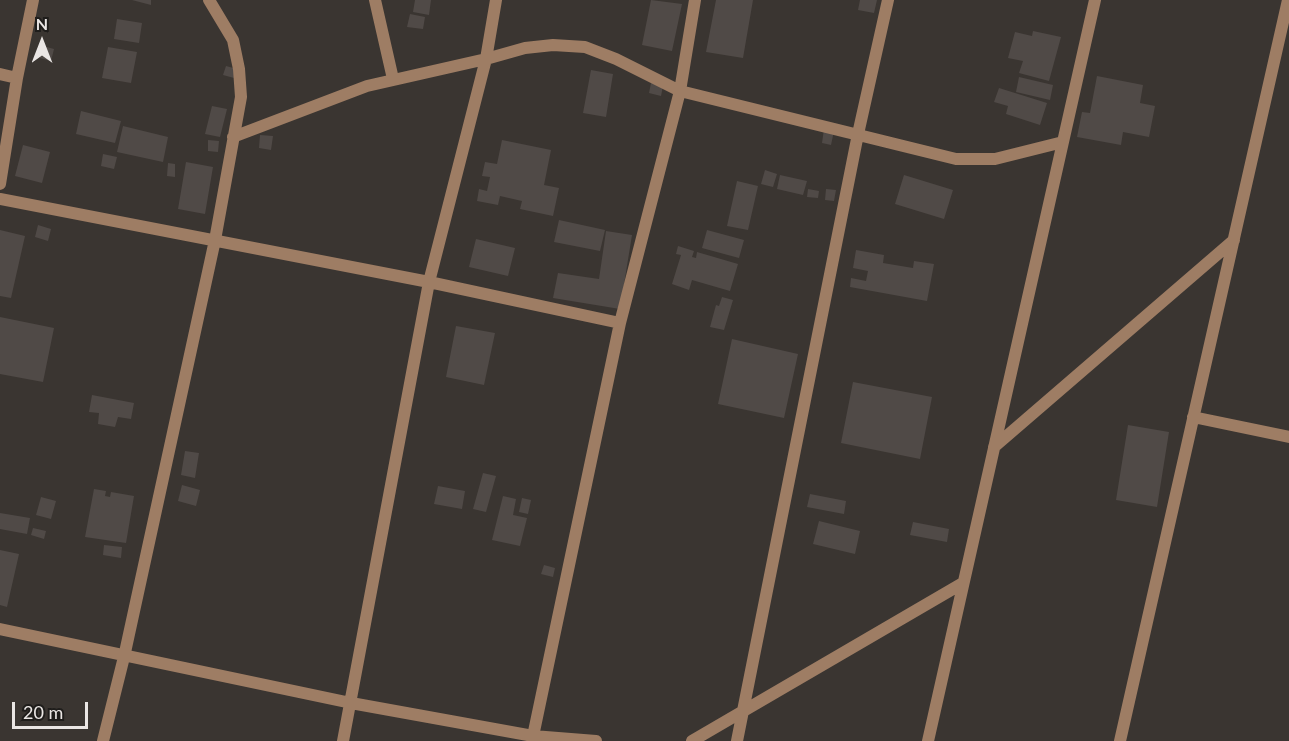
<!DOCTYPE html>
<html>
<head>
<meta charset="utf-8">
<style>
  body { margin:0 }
  #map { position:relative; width:1289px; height:741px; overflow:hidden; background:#3a3531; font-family:Lato,sans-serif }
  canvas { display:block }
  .north { position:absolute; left:12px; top:12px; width:60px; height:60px; -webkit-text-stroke:4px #1f1d1b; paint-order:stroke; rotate:0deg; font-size:16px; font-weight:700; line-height:24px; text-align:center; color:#eae6e4 }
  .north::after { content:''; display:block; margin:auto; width:21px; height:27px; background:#eae6e4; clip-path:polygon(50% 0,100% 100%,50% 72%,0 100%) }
  .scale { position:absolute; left:12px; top:702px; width:76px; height:27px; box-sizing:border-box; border:3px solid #eae6e4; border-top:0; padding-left:8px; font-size:18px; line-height:21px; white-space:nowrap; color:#eae6e4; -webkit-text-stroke:4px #1f1d1b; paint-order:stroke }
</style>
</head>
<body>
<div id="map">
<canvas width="1289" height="741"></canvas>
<div class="north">N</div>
<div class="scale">20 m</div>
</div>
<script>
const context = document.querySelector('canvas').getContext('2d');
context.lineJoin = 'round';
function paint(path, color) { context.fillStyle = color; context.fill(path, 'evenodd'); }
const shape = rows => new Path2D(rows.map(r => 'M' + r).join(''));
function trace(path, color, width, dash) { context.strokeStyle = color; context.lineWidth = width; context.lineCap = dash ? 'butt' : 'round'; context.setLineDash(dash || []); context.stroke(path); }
paint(shape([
  [132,0,151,0,151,5],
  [415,0,431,0,429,15,413,12],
  [651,0,682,4,672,51,642,45],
  [716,0,753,0,743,58,706,52],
  [860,0,877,0,874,13,858,10],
  [410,14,425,17,423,29,407,27],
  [117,19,142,23,139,43,114,39],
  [1033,31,1061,37,1049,81,1019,73,1023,61,1008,58,1015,32,1032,36],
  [43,46,54,49,51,61,40,58],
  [108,47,137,52,131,83,102,78],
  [226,66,237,69,234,78,223,75],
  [591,70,613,74,606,117,583,113],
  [1097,76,1143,85,1140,103,1155,106,1149,137,1123,132,1121,145,1077,137,1082,112,1090,113],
  [1019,77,1053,85,1050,100,1016,92],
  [651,83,663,86,661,96,649,93],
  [999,88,1047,103,1040,125,1006,114,1008,106,994,102],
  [212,106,227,109,220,137,205,134],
  [81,111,121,121,115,143,76,134],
  [123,126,168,137,163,162,117,152],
  [824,129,834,131,831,145,822,143],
  [260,135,273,136,271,150,259,148],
  [208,140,219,141,218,152,208,151],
  [502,140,551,150,544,185,559,188,553,216,520,209,522,201,500,196,498,205,477,201,479,189,487,191,490,177,482,176,485,162,497,164],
  [23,145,50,152,42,183,15,176],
  [103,154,117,157,114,169,101,166],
  [186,162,213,167,205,214,178,209],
  [168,163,175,164,175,177,167,176],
  [765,170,777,174,773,187,761,184],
  [780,175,807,181,803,195,777,189],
  [904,175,953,190,944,219,895,204],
  [737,181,758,186,748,230,727,226],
  [808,189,819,191,818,198,807,197],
  [826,189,836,190,834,201,825,200],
  [559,220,605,230,600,251,554,242],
  [38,225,51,229,48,241,35,237],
  [0,230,25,236,11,298,0,296],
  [707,230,744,240,739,258,702,248],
  [606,231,632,235,620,309,553,298,558,273,599,279],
  [476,239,515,248,508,276,469,267],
  [678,246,694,251,692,257,696,258,697,252,738,264,730,291,692,280,689,290,672,284,681,255,676,254],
  [856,250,884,255,883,263,913,268,914,261,934,264,927,301,850,287,851,278,866,281,868,271,853,268],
  [722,297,733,300,724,330,710,327,716,305,719,306],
  [0,317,54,328,43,382,0,374],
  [456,326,495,333,484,385,446,377],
  [732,339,798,354,784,418,718,404],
  [853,382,932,397,920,459,841,443],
  [92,395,134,403,131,419,118,417,115,427,98,424,99,413,89,412],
  [1128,425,1169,432,1157,507,1116,500],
  [185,451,199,453,195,478,181,475],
  [483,473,496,476,486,512,473,509],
  [182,485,200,490,196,506,178,501],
  [438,486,465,491,462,509,434,504],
  [94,489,106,491,105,496,110,497,111,492,134,496,126,543,85,537],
  [810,494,846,501,844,514,807,507],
  [503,496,516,499,513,515,527,518,520,546,492,540],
  [41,497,56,501,51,519,36,515],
  [522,498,531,500,528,514,519,512],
  [0,513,30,518,27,534,0,529],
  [819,521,860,531,855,554,813,544],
  [913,522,949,529,947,542,910,535],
  [33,528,46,531,44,539,31,535],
  [104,545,122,547,121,558,103,555],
  [0,550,19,554,7,607,0,605],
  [544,565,555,568,553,577,541,574]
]), '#504a47');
trace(shape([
  [375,0,393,79],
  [0,74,17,78],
  [233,137,367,86,486,59,525,48,553,45,585,47,616,59,680,91,956,159,995,159,1063,142],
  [0,184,17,78,33,0],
  [0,199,429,282,620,323],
  [1193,417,1289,437],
  [994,447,1234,240],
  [0,629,351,703,533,736,596,741],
  [103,741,124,657,215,240,241,97,239,69,233,40,209,0],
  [343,741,429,282,486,59,496,0],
  [532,741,620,323,680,91,695,0],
  [692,741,963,583],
  [737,741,858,134,888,0],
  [928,741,1095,0],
  [1120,741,1288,0]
]), '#9e7d64', 12);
</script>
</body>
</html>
